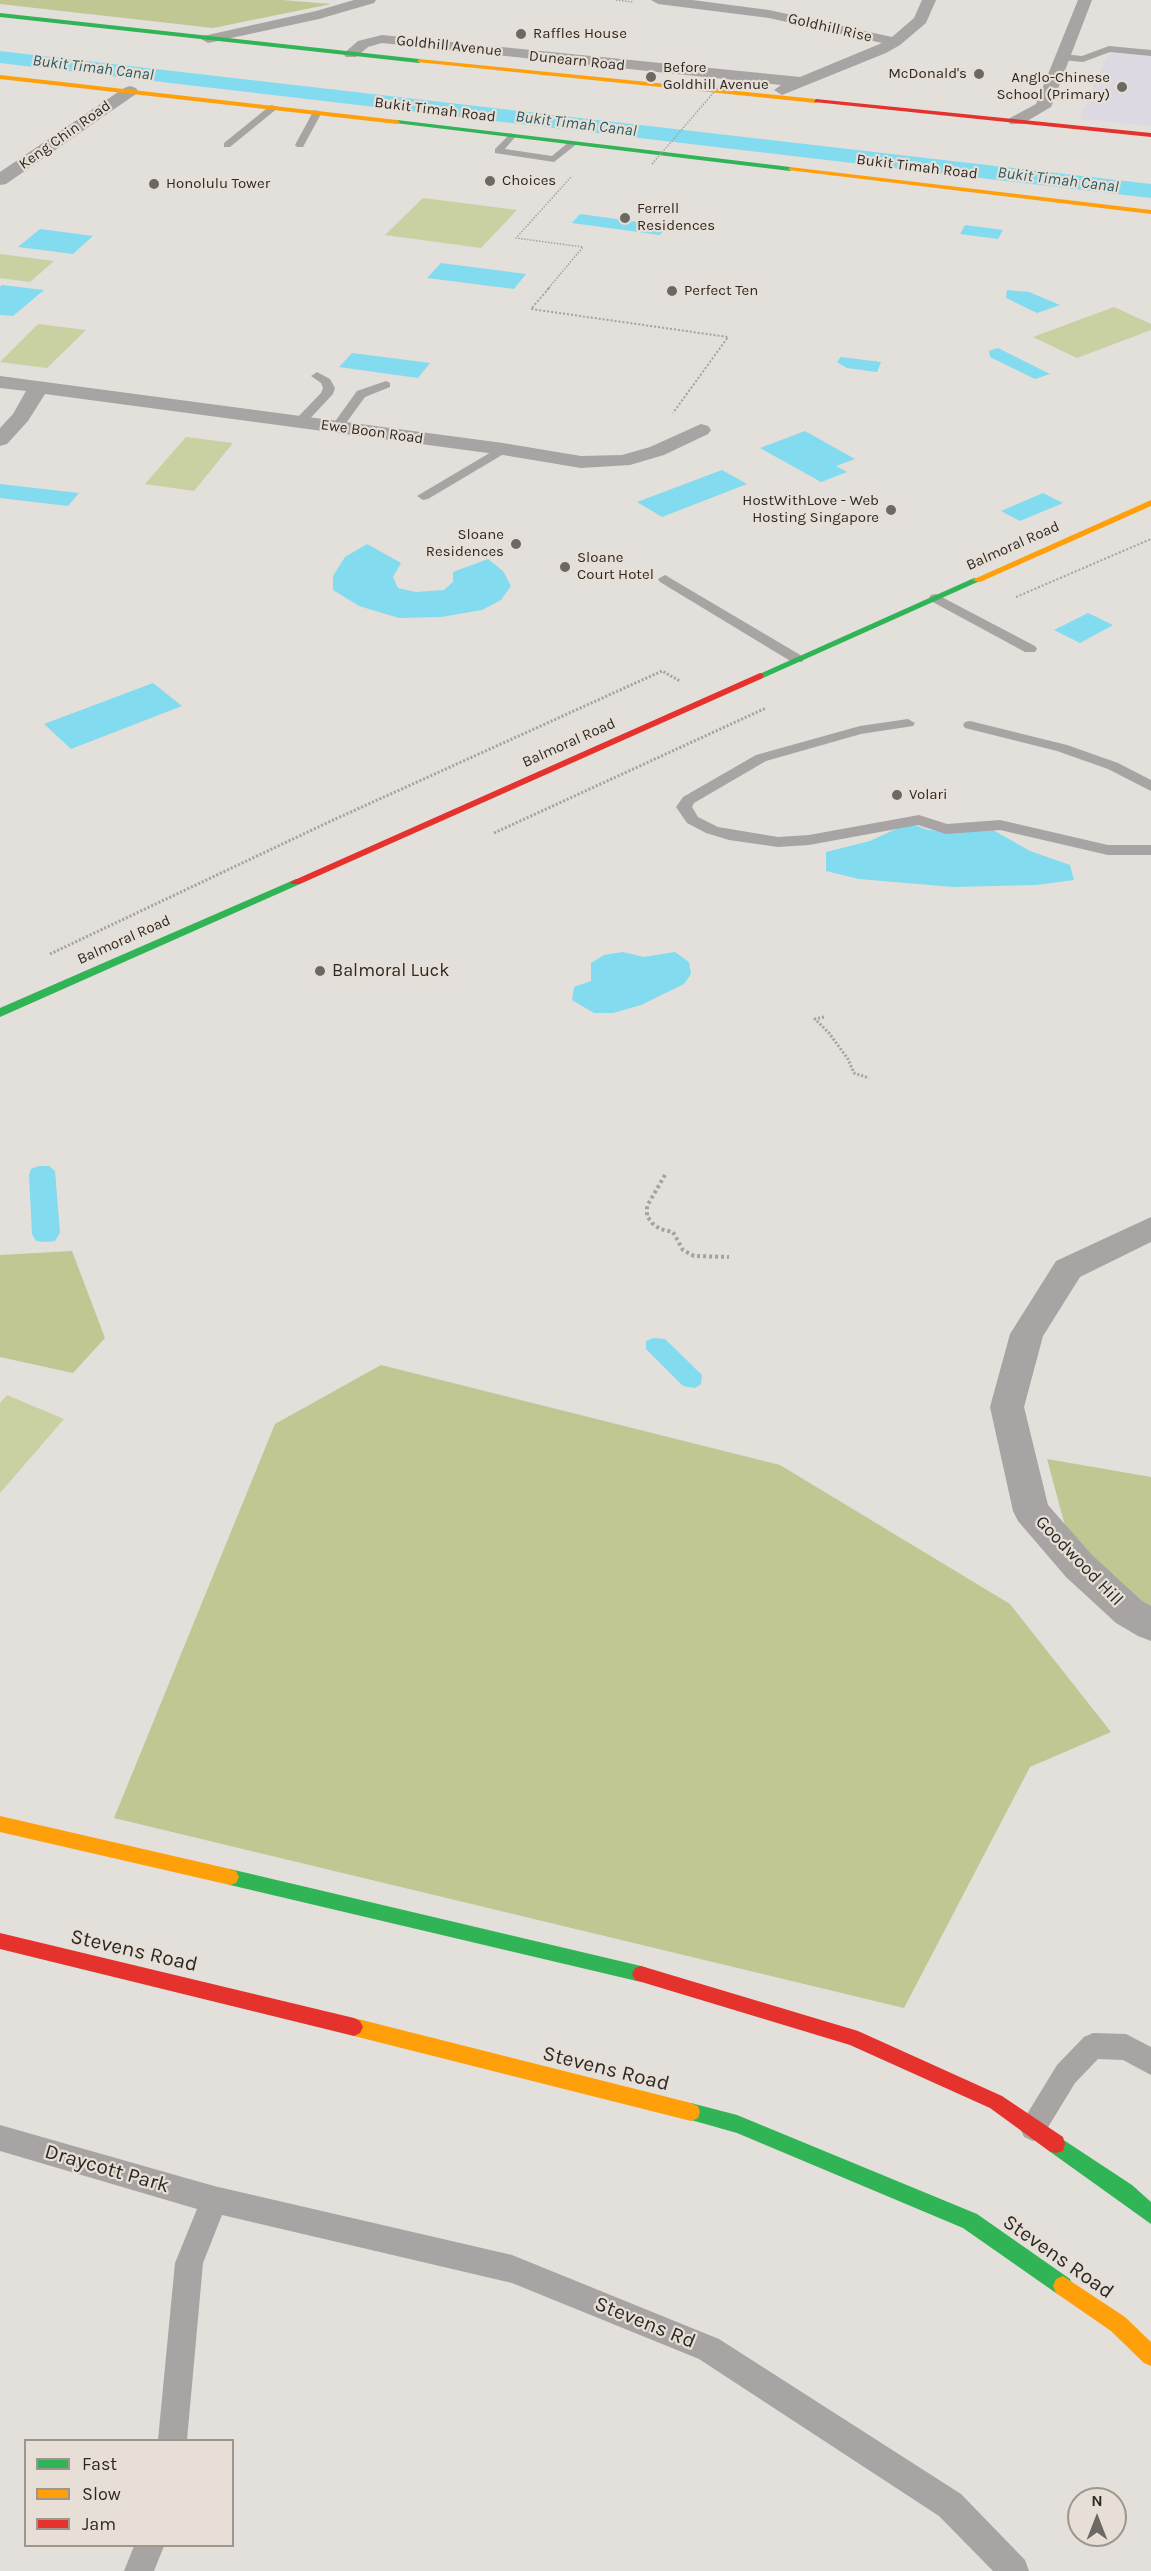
<!DOCTYPE html>
<html>
<head>
<meta charset="utf-8">
<style>
  body { margin:0 }
  #map { position:relative; width:1151px; height:2571px; overflow:hidden; background:#e3dfda; font-family:Karla,sans-serif }
  canvas { display:block }
  .legend { position:absolute; left:24px; top:2439px; width:210px; height:108px; box-sizing:border-box; background:#e7dfd6; border:2px solid #9c968f; margin:0; padding:8px 10px; list-style:none; font-size:18px; color:#2c2925 }
  .legend li { display:flex; align-items:center; gap:12px; height:30px }
  .legend b { width:30px; border:2px solid #9c968f }
  .north { position:absolute; left:1067px; top:2487px; width:60px; height:60px; box-sizing:border-box; background:#e7dfd6; border:2px solid #9c968f; border-radius:50%; rotate:0deg; font-size:16px; font-weight:700; line-height:24px; text-align:center; color:#2c2925 }
  .north::after { content:''; display:block; margin:auto; width:21px; height:27px; background:#6c6964; clip-path:polygon(50% 0,100% 100%,50% 72%,0 100%) }
</style>
</head>
<body>
<div id="map">
<canvas width="1151" height="2571"></canvas>
<ul class="legend">
<li><b style="height:8px;background:#30b455"></b>Fast</li>
<li><b style="height:8px;background:#ff9f0a"></b>Slow</li>
<li><b style="height:8px;background:#e5322d"></b>Jam</li>
</ul>
<div class="north">N</div>
</div>
<script>
const context = document.querySelector('canvas').getContext('2d');
context.lineJoin = 'round';
function paint(path, color) { context.fillStyle = color; context.fill(path, 'evenodd'); }
const shape = rows => new Path2D(rows.map(r => 'M' + r).join(''));
function trace(path, color, width, dash) { context.strokeStyle = color; context.lineWidth = width; context.lineCap = dash ? 'butt' : 'round'; context.setLineDash(dash || []); context.stroke(path); }
function drawText(font, color, halo, rows, align = 'center') {
  context.font = font + ' Karla,sans-serif'; context.lineWidth = 4.5; context.setLineDash([]); context.textBaseline = 'middle'; context.strokeStyle = halo; context.fillStyle = color; for (const [text, x, y, turn = 0] of rows) {
    context.save(); context.translate(x, y); context.rotate((+turn || 0) * Math.PI / 180); context.textAlign = isNaN(turn) ? turn : align; if (halo) context.strokeText(text, 0, 0); context.fillText(text, 0, 0); context.restore();
  }
}
paint(shape([
  [1109,51,1151,55,1151,126,1080,119]
]), '#dcd9e3');
paint(shape([
  [423,198,517,210,481,248,385,235],
  [0,254,54,261,30,282,0,278],
  [1114,307,1151,324,1151,330,1077,358,1033,337],
  [38,324,86,330,47,368,0,362],
  [186,437,233,443,194,491,145,484],
  [7,1395,64,1419,0,1493,0,1403]
]), '#c9d0a1');
paint(shape([
  [0,0,282,0,331,4,213,28,0,4],
  [72,1251,105,1338,73,1373,0,1357,0,1255],
  [381,1365,780,1465,1010,1604,1111,1732,1030,1767,904,2008,114,1818,275,1424],
  [1047,1459,1151,1477,1151,1629,1074,1559]
]), '#c0c793');
paint(shape([
  [580,214,667,226,660,235,572,223],
  [965,225,1003,230,998,239,960,234],
  [40,229,93,236,73,254,18,247],
  [441,263,526,274,514,289,427,278],
  [2,285,44,290,13,316,0,315,0,287],
  [1007,290,1029,292,1060,305,1037,313,1006,298],
  [998,348,1050,374,1035,379,990,357,989,351],
  [352,353,430,363,418,378,339,367],
  [841,357,881,362,877,372,847,368,837,362],
  [805,431,855,459,836,466,847,472,821,482,760,448],
  [722,470,747,484,662,517,637,502],
  [0,484,79,493,68,506,0,498],
  [1043,493,1063,503,1020,521,1001,511],
  [367,544,401,563,393,577,398,588,416,592,444,590,453,582,453,572,488,559,503,571,511,586,501,600,482,610,441,617,399,618,359,606,333,590,333,576,345,557],
  [1088,613,1113,625,1080,643,1054,630],
  [153,683,182,706,71,749,44,724],
  [909,823,928,830,946,831,986,826,1030,851,1070,865,1074,880,1036,885,953,887,859,879,826,871,826,852,870,841],
  [623,952,644,957,675,952,689,962,691,974,684,984,641,1005,613,1013,594,1013,572,1000,574,987,591,981,591,963,604,955],
  [39,1166,49,1166,55,1171,60,1233,55,1241,45,1242,36,1241,32,1234,29,1175,31,1169],
  [653,1338,665,1339,702,1375,701,1384,695,1388,683,1386,646,1349,646,1341]
]), '#82dbee');
paint(shape([
  [0,51,1151,184,1151,198,0,63,0,51]
]), '#82dbee');
trace(shape([
  [616,0,633,2],
  [547,290,583,247,516,238,571,177]
]), '#a4a3a0', 1.5, [1.5, 1.5]);
trace(shape([
  [549,288,531,309,728,337,673,413],
  [1016,597,1151,539]
]), '#a4a3a0', 2, [2, 2]);
trace(shape([
  [494,833,766,708],
  [50,954,331,821,662,671,680,681],
  [824,1017,815,1019,829,1033,848,1059,854,1073,869,1078]
]), '#a4a3a0', 3, [2, 2]);
trace(shape([
  [665,1175,647,1206,647,1216,652,1223,660,1229,673,1232,683,1250,694,1256,729,1257]
]), '#a4a3a0', 4, [3, 3]);
paint(shape([
  [1109,46,1151,50,1151,56,1110,52,1083,62,1062,60,1058,57,1062,54,1082,56,1109,46],
  [271,105,279,107,230,147,224,147,224,143,271,105],
  [314,110,322,112,303,147,297,147,295,145,314,110],
  [511,133,516,136,505,149,552,156,570,141,578,143,554,162,495,153,495,149,511,133],
  [317,372,330,379,335,388,333,394,304,425,296,425,296,419,321,393,323,388,321,383,311,376,317,372],
  [386,381,390,383,390,387,365,397,341,430,333,430,331,427,357,391,386,381],
  [503,445,509,449,507,452,428,499,423,500,417,496,503,445],
  [665,575,802,656,804,659,802,662,792,662,660,582,658,579,665,575],
  [936,594,1035,646,1037,649,1035,652,1025,652,931,601,929,598,931,595,936,594],
  [908,719,915,723,913,726,861,734,766,761,694,803,692,807,698,817,718,827,778,837,809,835,919,815,947,824,1000,820,1108,845,1151,845,1151,855,1108,855,1000,830,946,834,918,825,809,845,778,847,729,840,706,833,687,823,676,807,683,797,756,755,860,726,908,719],
  [970,721,1067,745,1118,763,1151,780,1151,791,1108,769,1057,751,965,728,963,725,965,722,970,721],
  [1093,2033,1126,2034,1151,2047,1151,2075,1123,2060,1098,2059,1075,2083,1042,2137,1033,2141,1024,2137,1020,2128,1024,2119,1057,2065,1084,2037,1093,2033],
  [0,2125,214,2186,512,2255,719,2339,961,2494,1025,2560,1029,2571,993,2571,939,2516,699,2359,512,2283,222,2215,203,2263,187,2440,158,2440,175,2263,197,2209,0,2151,0,2125],
  [134,2546,164,2546,154,2571,124,2571,134,2546]
]), '#a7a4a3');
paint(shape([
  [354,0,376,0,374,3,319,19,208,43,201,39,203,36,316,11,354,0],
  [651,0,692,0,769,10,892,37,914,18,922,0,936,0,926,23,900,45,886,53,782,95,774,90,781,85,382,43,368,47,356,57,346,57,343,54,358,41,382,35,800,77,882,43,769,18,658,4,651,0],
  [1078,0,1092,0,1051,107,1022,124,1010,124,1008,121,1010,118,1036,104,1078,0],
  [130,86,136,88,138,91,136,94,6,184,0,185,0,172,124,88,130,86],
  [0,376,503,443,581,456,622,455,650,447,701,424,708,426,711,430,708,434,664,455,630,465,581,468,503,455,45,394,28,421,7,444,0,446,0,428,13,414,26,391,0,388,0,376],
  [1151,1217,1151,1242,1080,1277,1043,1336,1024,1407,1048,1505,1092,1555,1142,1601,1151,1606,1151,1641,1138,1636,1116,1623,1066,1577,1018,1521,1013,1511,990,1407,1010,1334,1056,1261,1151,1217]
]), '#a7a4a3');
paint(shape([
  [0,13,419,59,422,61,419,63,0,17,0,13],
  [397,120,790,167,793,169,790,171,395,123,397,120],
  [974,578,982,580,763,678,755,676,974,578],
  [296,879,300,880,300,884,0,1017,0,1008,296,879],
  [230,1869,641,1966,647,1968,650,1974,647,1980,641,1982,230,1885,224,1883,221,1877,224,1871,230,1869],
  [691,2103,737,2115,977,2214,1070,2279,1073,2286,1070,2293,1063,2296,1056,2293,963,2228,737,2133,684,2118,682,2112,684,2106,691,2103],
  [1056,2135,1132,2185,1151,2202,1151,2224,1049,2151,1047,2144,1049,2137,1056,2135]
]), '#30b455');
paint(shape([
  [419,59,816,99,819,101,816,103,417,62,419,59],
  [0,75,397,120,400,122,397,124,0,79,0,75],
  [790,167,1151,210,1151,214,788,170,790,167],
  [1151,500,1151,506,980,582,972,580,1151,500],
  [0,1816,230,1869,236,1871,239,1877,236,1883,230,1885,0,1832,0,1816],
  [354,2018,691,2103,698,2106,700,2112,698,2118,691,2121,354,2036,348,2033,345,2027,348,2021,354,2018],
  [1063,2276,1125,2317,1151,2342,1151,2366,1144,2363,1111,2331,1056,2293,1053,2286,1056,2279,1063,2276]
]), '#ff9f0a');
paint(shape([
  [816,99,1151,133,1151,137,814,102,816,99],
  [760,673,763,674,763,678,300,884,292,884,290,882,760,673],
  [0,1933,354,2018,360,2021,363,2027,360,2033,354,2036,0,1949,0,1933],
  [641,1966,858,2031,1002,2096,1063,2137,1065,2144,1063,2151,1056,2153,1049,2151,990,2108,850,2045,635,1980,632,1974,635,1968,641,1966]
]), '#e5322d');
trace(shape([
  [652,164,721,84]
]), '#a4a3a0', 1.5, [1.5, 1.5]);
for (const [x, y, r, color] of [
  [521,34,6,"#6c6964"],
  [979,74,6,"#6c6964"],
  [651,77,6,"#6c6964"],
  [1122,87,6,"#6c6964"],
  [490,181,6,"#6c6964"],
  [154,184,6,"#6c6964"],
  [625,218,6,"#6c6964"],
  [672,291,6,"#6c6964"],
  [891,510,6,"#6c6964"],
  [516,544,6,"#6c6964"],
  [565,567,6,"#6c6964"],
  [897,795,6,"#6c6964"],
  [320,971,6,"#6c6964"]
]) { const dot = new Path2D(); dot.arc(x, y, r, 0, 2 * Math.PI); context.fillStyle = color; context.fill(dot); trace(dot, '#e7dfd6', 2); }
drawText('15px', '#2c2925', '#e7dfd6', [
  ["Goldhill Rise",830,28,13],
  ["Goldhill Avenue",449,46,6],
  ["Dunearn Road",577,61,6],
  ["Bukit Timah Road",435,110,7],
  ["Keng Chin Road",65,135,-35],
  ["Bukit Timah Road",917,167,7],
  ["Ewe Boon Road",372,432,8],
  ["Balmoral Road",1013,546,-24],
  ["Balmoral Road",569,743,-24],
  ["Balmoral Road",124,940,-24]
]);
drawText('15px', '#2c2925', '#e7dfd6', [
  ["Raffles House",533,34],
  ["Before",663,68],
  ["Goldhill Avenue",663,85],
  ["McDonald's",967,74,"right"],
  ["Anglo-Chinese",1110,78,"right"],
  ["School (Primary)",1110,95,"right"],
  ["Choices",502,181],
  ["Honolulu Tower",166,184],
  ["Ferrell",637,209],
  ["Residences",637,226],
  ["Perfect Ten",684,291],
  ["HostWithLove - Web",879,501,"right"],
  ["Hosting Singapore",879,518,"right"],
  ["Sloane",504,535,"right"],
  ["Residences",504,552,"right"],
  ["Sloane",577,558],
  ["Court Hotel",577,575],
  ["Volari",909,795]
], 'left');
drawText('italic 16px', '#245a66', '#e7dfd6', [
  ["Bukit Timah Canal",93,68,7],
  ["Bukit Timah Canal",576,124,7],
  ["Bukit Timah Canal",1058,180,7]
]);
drawText('18px', '#2c2925', '#e7dfd6', [
  ["Balmoral Luck",332,971]
], 'left');
drawText('18px', '#2c2925', '#e7dfd6', [
  ["Goodwood Hill",1079,1561,46]
]);
drawText('21px', '#2c2925', '#e7dfd6', [
  ["Stevens Road",134,1951,13],
  ["Stevens Road",606,2069,14],
  ["Draycott Park",107,2169,16],
  ["Stevens Road",1058,2257,35],
  ["Stevens Rd",645,2323,22]
]);
</script>
</body>
</html>
